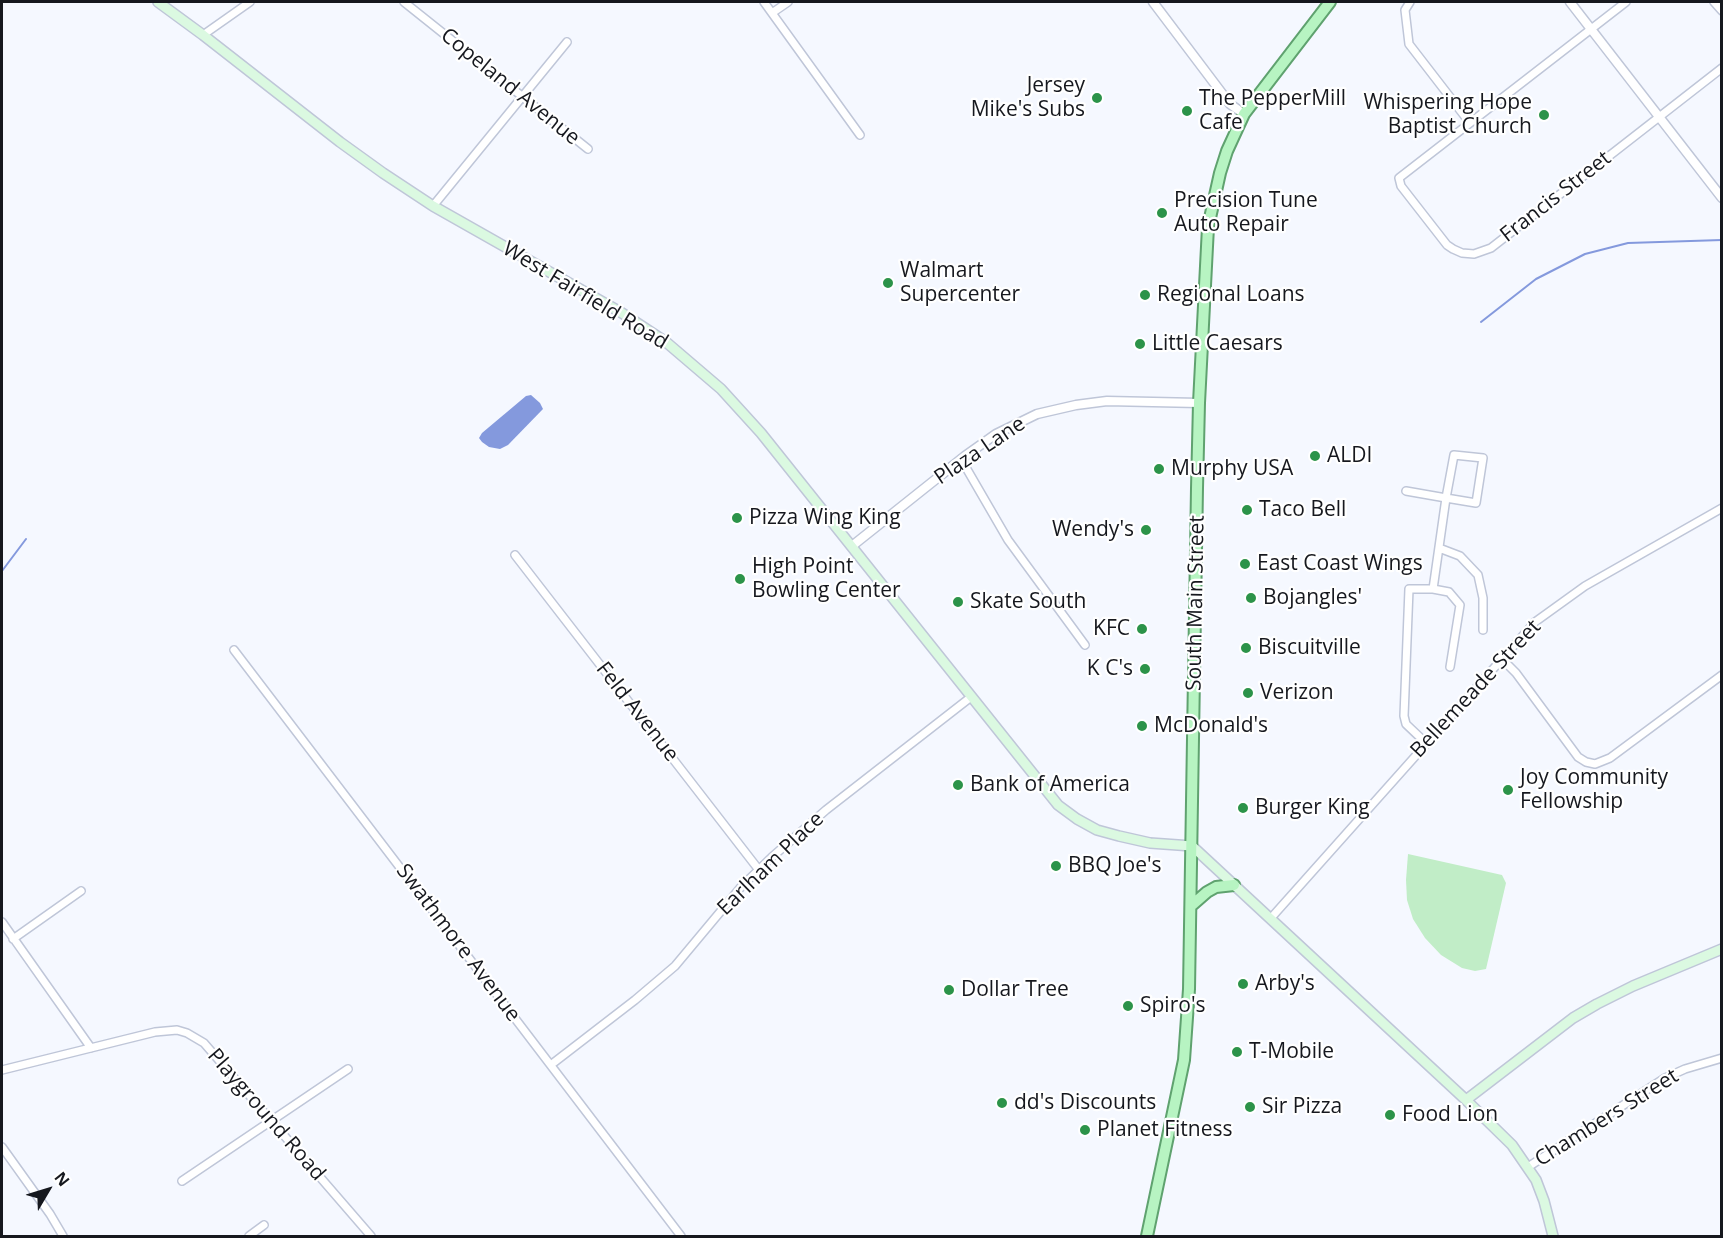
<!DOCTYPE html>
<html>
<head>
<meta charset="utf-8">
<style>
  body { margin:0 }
  #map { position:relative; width:1723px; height:1238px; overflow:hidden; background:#f5f8ff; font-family:"Open Sans",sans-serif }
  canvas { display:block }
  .frame { position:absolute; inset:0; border:3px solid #16181e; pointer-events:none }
  .north { position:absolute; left:18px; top:1160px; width:60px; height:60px; -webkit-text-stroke:4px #fff; paint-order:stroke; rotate:52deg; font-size:16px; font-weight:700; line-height:24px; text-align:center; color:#16181e }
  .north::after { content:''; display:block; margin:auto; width:21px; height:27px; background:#16181e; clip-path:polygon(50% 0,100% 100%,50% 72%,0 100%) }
</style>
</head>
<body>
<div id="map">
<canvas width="1723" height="1238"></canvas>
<div class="frame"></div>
<div class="north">N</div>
</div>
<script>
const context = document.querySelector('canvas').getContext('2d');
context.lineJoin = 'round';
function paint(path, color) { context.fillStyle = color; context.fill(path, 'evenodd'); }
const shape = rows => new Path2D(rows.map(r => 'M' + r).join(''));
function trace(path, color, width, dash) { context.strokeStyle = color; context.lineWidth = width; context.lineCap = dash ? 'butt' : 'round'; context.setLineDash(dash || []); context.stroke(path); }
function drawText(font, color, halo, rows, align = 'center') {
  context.font = font + ' "Open Sans",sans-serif'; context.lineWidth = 4.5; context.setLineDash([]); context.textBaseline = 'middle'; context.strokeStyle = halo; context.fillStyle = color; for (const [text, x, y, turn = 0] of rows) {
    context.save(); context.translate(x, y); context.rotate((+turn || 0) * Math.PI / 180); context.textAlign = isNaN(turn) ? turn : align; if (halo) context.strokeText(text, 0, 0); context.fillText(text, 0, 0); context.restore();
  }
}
paint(shape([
  [1408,854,1502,875,1506,883,1486,969,1475,971,1462,968,1441,955,1425,938,1413,919,1407,900,1406,880]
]), '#c1edc7');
paint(shape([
  [531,395,540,403,543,409,508,445,500,449,489,447,482,442,479,438,482,433,526,396]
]), '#8499dd');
trace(shape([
  [1481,322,1536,279,1585,254,1628,243,1722,240],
  [2,571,26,539]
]), '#8499dd', 2);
const minor = shape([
  [404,2,588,149],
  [764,2,860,135],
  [1410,2,1405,10,1409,44,1470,123],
  [1626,2,1399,178,1401,186,1447,245,1453,249,1462,253,1474,254,1491,248,1722,68],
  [1714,2,1722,11],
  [772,13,788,2],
  [203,35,250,2],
  [433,206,567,42],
  [961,459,1008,540,1085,645],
  [1406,491,1446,498,1476,503,1483,458,1454,455,1446,498,1433,589],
  [1439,548,1460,556,1478,575,1483,598,1483,630],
  [515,555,759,870],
  [234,650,681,1236],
  [1501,658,1516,673,1578,757,1586,762,1595,764,1610,758,1722,675],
  [1426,743,1406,724,1404,716,1409,589,1433,589,1449,592,1460,605,1450,667],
  [1271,918,1535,622,1585,586,1722,508],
  [2,922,91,1048],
  [13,939,81,891],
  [552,1064,635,1000,675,966,741,887,772,857,826,810,971,697],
  [2,1070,155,1032,177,1030,187,1033,204,1043,371,1236],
  [2,1147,50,1214,63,1236],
  [1528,1167,1665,1078,1685,1069,1722,1058],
  [182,1181,348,1069],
  [249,1236,264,1225]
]);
const tertiary = shape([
  [1153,2,1230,104,1244,114],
  [1570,2,1722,198],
  [852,546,965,456,996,434,1037,414,1076,405,1107,401,1199,403]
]);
const secondary = shape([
  [158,2,203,35,340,142,383,173,433,206,622,313,666,342,721,389,761,433,1058,805,1077,819,1097,830,1119,836,1150,843,1192,846,1466,1100,1512,1145,1536,1180,1544,1201,1553,1236],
  [1466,1100,1573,1018,1597,1004,1633,986,1722,949]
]);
const primary = shape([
  [1191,906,1207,892,1216,887,1234,885],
  [1147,1236,1184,1060,1189,989,1197,488,1199,403,1208,227,1220,173,1227,151,1244,114,1330,2]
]);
trace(minor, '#bfc6d8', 10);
trace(tertiary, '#bfc6d8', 11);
trace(secondary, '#bfc6d8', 12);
trace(primary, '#5fa26f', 14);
trace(minor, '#fff', 7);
trace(tertiary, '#fff', 8);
trace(secondary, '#dbf9e1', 9);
trace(primary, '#b7f4c2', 10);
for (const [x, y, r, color] of [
  [1097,98,6,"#2c9349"],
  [1187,111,6,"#2c9349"],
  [1544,115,6,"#2c9349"],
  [1162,213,6,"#2c9349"],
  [888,283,6,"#2c9349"],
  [1145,295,6,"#2c9349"],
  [1140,344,6,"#2c9349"],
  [1315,456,6,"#2c9349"],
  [1159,469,6,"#2c9349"],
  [1247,510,6,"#2c9349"],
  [737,518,6,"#2c9349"],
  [1146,530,6,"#2c9349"],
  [1245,564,6,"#2c9349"],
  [740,579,6,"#2c9349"],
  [1251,598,6,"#2c9349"],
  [958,602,6,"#2c9349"],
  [1142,629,6,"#2c9349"],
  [1246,648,6,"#2c9349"],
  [1145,669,6,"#2c9349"],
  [1248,693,6,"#2c9349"],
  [1142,726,6,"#2c9349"],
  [958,785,6,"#2c9349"],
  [1508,790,6,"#2c9349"],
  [1243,808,6,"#2c9349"],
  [1056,866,6,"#2c9349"],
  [1243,984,6,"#2c9349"],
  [949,990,6,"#2c9349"],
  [1128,1006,6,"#2c9349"],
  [1237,1052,6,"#2c9349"],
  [1002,1103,6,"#2c9349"],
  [1250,1107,6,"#2c9349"],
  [1390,1115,6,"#2c9349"],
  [1085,1130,6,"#2c9349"]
]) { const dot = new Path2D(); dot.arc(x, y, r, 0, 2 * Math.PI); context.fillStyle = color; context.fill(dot); trace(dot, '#fff', 2); }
drawText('21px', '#16181e', '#fff', [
  ["Jersey",1085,86,"right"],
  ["Mike's Subs",1085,110,"right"],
  ["The PepperMill",1199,99],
  ["Cafe",1199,123],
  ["Whispering Hope",1532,103,"right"],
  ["Baptist Church",1532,127,"right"],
  ["Precision Tune",1174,201],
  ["Auto Repair",1174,225],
  ["Walmart",900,271],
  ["Supercenter",900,295],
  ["Regional Loans",1157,295],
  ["Little Caesars",1152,344],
  ["ALDI",1327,456],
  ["Murphy USA",1171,469],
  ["Taco Bell",1259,510],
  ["Pizza Wing King",749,518],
  ["Wendy's",1134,530,"right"],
  ["East Coast Wings",1257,564],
  ["High Point",752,567],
  ["Bowling Center",752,591],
  ["Bojangles'",1263,598],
  ["Skate South",970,602],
  ["KFC",1130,629,"right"],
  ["Biscuitville",1258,648],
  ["K C's",1133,669,"right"],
  ["Verizon",1260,693],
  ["McDonald's",1154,726],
  ["Joy Community",1520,778],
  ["Fellowship",1520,802],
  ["Bank of America",970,785],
  ["Burger King",1255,808],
  ["BBQ Joe's",1068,866],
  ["Arby's",1255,984],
  ["Dollar Tree",961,990],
  ["Spiro's",1140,1006],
  ["T-Mobile",1249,1052],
  ["dd's Discounts",1014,1103],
  ["Sir Pizza",1262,1107],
  ["Food Lion",1402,1115],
  ["Planet Fitness",1097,1130]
], 'left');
drawText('21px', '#16181e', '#fff', [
  ["Copeland Avenue",510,87,39],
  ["Francis Street",1556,197,-38],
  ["West Fairfield Road",585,296,31],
  ["Plaza Lane",980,451,-34],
  ["South Main Street",1196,603,-89],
  ["Bellemeade Street",1476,689,-47],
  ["Feld Avenue",637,712,52],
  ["Earlham Place",771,864,-44],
  ["Swathmore Avenue",458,943,53],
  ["Playground Road",266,1115,49],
  ["Chambers Street",1607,1118,-32]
]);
</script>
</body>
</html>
